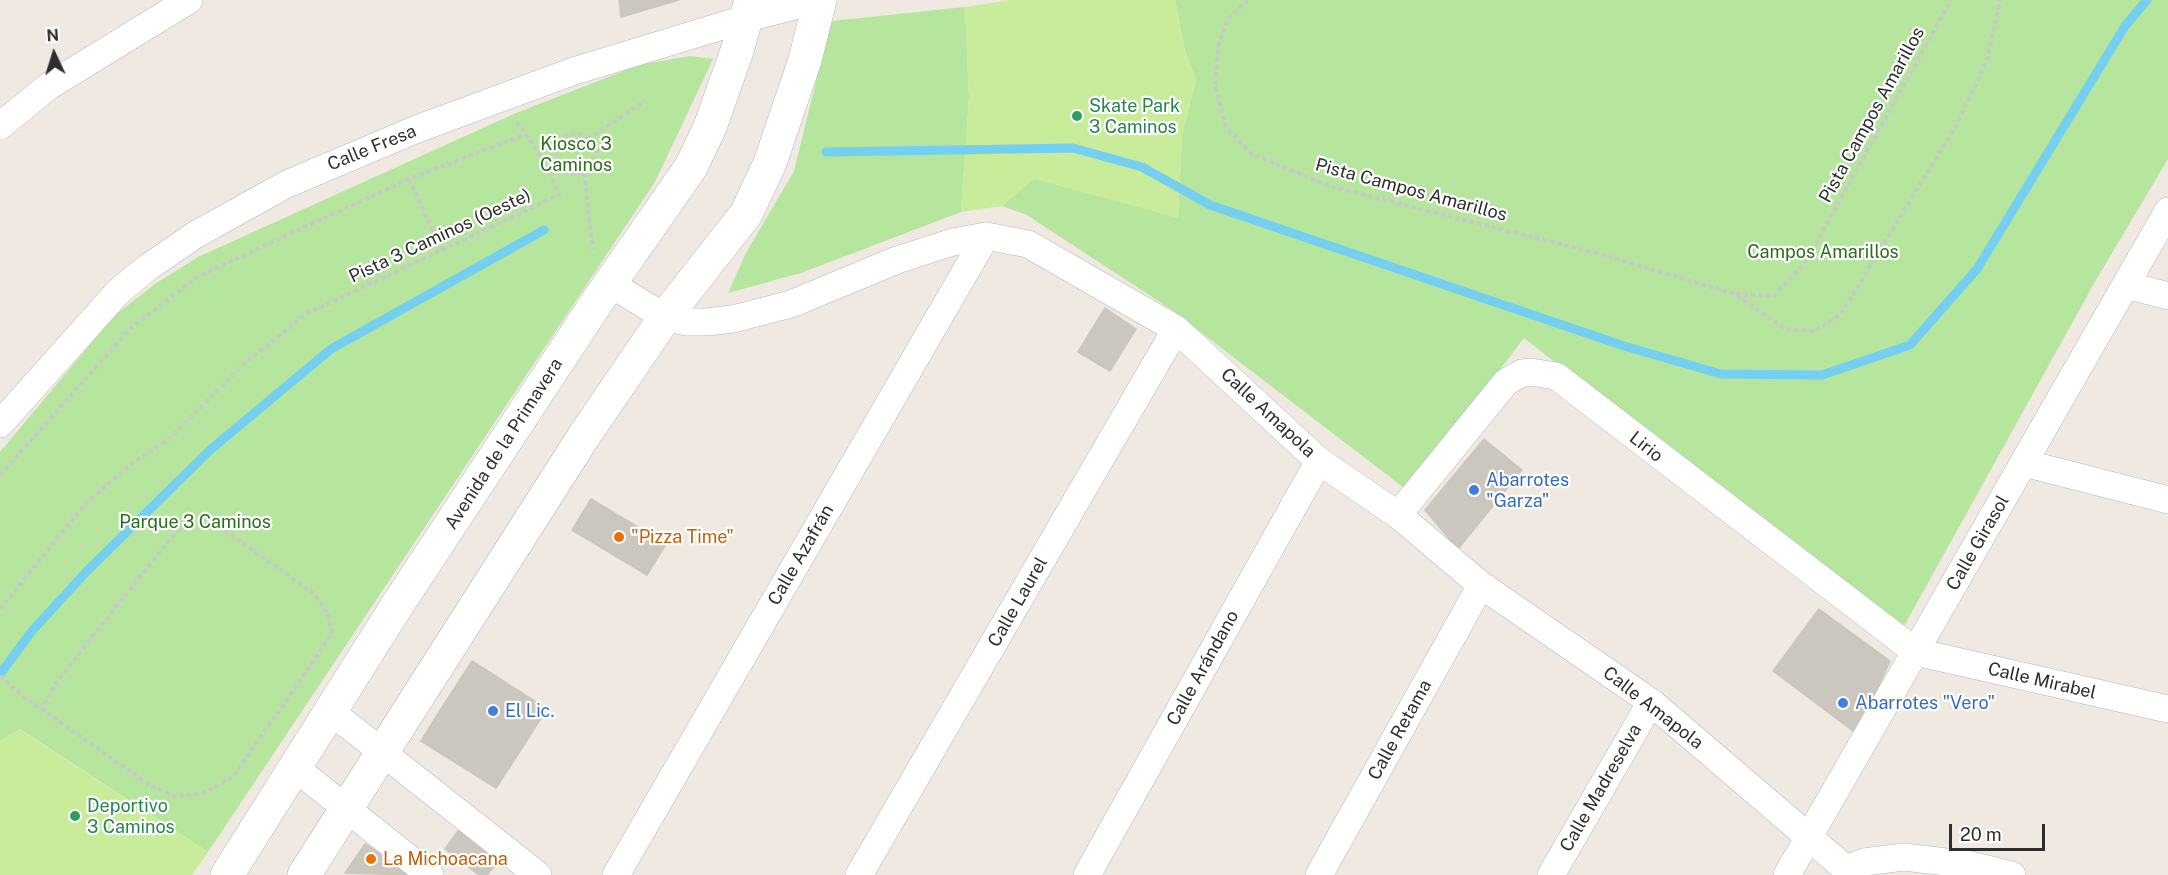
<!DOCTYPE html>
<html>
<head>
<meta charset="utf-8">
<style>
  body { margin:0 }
  #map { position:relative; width:2168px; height:875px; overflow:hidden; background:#efe9e1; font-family:"Public Sans",sans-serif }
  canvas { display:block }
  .north { position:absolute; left:24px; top:24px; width:60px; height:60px; -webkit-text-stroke:4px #fff; paint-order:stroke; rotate:356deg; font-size:16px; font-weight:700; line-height:24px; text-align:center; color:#2e2e2e }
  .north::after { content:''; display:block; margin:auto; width:21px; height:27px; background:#2e2e2e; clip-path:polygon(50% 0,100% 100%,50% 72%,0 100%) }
  .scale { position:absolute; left:1949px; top:824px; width:96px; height:27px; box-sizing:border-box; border:3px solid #2e2e2e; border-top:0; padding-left:8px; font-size:18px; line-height:21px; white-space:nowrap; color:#2e2e2e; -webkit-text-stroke:4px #fff; paint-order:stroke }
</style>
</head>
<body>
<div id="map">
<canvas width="2168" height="875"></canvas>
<div class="north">N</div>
<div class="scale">20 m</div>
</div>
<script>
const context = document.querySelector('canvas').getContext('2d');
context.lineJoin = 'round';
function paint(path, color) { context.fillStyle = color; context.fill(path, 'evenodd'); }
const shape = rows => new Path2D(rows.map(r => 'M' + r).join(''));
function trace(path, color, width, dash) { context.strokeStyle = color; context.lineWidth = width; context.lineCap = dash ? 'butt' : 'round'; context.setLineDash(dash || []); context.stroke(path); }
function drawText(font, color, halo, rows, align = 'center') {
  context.font = font + ' "Public Sans",sans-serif'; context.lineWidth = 4.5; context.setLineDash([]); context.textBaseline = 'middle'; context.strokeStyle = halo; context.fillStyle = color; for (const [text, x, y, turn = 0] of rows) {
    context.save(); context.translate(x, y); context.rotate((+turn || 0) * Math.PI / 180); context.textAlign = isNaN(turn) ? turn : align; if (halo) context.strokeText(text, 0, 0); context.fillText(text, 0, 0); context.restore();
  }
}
paint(shape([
  [1175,0,2168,0,2168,159,2096,280,1903,628,1844,587,1524,338,1466,414,1403,487,1169,308,1027,215,1002,206,1034,178,1178,217,1182,135,1196,80,1185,51],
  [965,7,969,97,961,212,801,273,728,293,746,253,794,171,831,21],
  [690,56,713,59,655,182,208,852,20,729,0,741,0,452,114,316,155,284,198,257,516,113,639,65]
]), '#b6e59e');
paint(shape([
  [1011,0,1175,0,1185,51,1196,80,1182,135,1178,218,1034,179,1002,206,961,212,969,97,965,7],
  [19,729,208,852,192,875,0,875,0,741]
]), '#c9ec9a');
trace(shape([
  [826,152,1073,148,1142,167,1210,205,1624,346,1721,374,1822,375,1910,345,1977,269,2125,26,2147,0],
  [0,674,32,631,87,571,210,450,331,349,544,230]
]), '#75cff0', 9);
const building = shape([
  [619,0,679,0,621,17,619,0],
  [1105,308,1136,329,1110,371,1078,352,1105,308],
  [1484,439,1522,470,1458,549,1425,510,1484,439],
  [591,499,666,544,647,575,572,530,591,499],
  [1819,609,1890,661,1857,734,1773,671,1819,609],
  [472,661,547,709,513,762,439,712,472,661],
  [439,712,513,762,496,788,421,741,439,712],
  [460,828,500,859,487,875,479,875,445,849,460,828],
  [365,844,412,875,345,873,365,844]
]);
paint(building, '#cbc7bf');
trace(building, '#cbc5ba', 1.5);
const street = shape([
  [0,126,49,86,189,0],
  [610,284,665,317,687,322,706,322,733,319,791,304,897,260,953,242,986,236,1028,244,1176,329,1319,461,1398,515,1481,585,1651,702,1853,875],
  [2126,285,2168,296],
  [0,424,118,292,147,268,195,235,287,184,417,129,574,71,748,18,818,0],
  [2024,463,2168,500],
  [1398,515,1506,382,1522,373,1531,372,1556,376,1916,652,2168,709],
  [330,711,538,875],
  [294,767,430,875],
  [1846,869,1864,862,1904,857,1971,865,2012,875],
  [616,875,986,236],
  [859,875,1176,329],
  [1087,875,1319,461],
  [1319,875,1481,585],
  [1551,875,1651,702],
  [1787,875,2168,211]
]);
const secondary = shape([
  [227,875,398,604,599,299,691,167,710,127,737,51,751,0],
  [304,875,584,436,665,317,746,214,770,163,805,60,820,0]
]);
trace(street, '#b4b7c1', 28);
trace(secondary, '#b4b7c1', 34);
trace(shape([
  [1248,0,1228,19,1218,46,1215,85,1226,127,1252,154,1329,186,1592,252,1735,294,1785,329,1815,331,1841,314,1957,124,1987,60,2000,0],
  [590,138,579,134,566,135,556,148,557,163,565,173,578,175,593,166,597,152,590,138,645,101],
  [584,173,593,250],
  [409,179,442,250],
  [1736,294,1774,296,1805,263,1951,0],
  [0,475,131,328,199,276,409,179,524,135],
  [0,609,86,503,134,462,169,439,244,364,308,313,559,195,548,167,517,122],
  [0,676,20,694,151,786,175,796,202,794,233,777,332,634,328,612,313,593,223,529,202,521,184,526,170,539,56,683,42,710]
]), '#c9c9c9', 4, [4.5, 3]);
trace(street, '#fff', 27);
trace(secondary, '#fff', 33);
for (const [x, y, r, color] of [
  [1077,116,6,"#2e9e5b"],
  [1474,490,6,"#3f7fe0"],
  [619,537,6,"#e8710a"],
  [1843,703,6,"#3f7fe0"],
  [493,711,6,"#3f7fe0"],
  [75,816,6,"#2e9e5b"],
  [371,859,6,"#e8710a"]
]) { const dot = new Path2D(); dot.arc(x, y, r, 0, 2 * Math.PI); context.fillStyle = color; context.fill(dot); trace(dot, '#fff', 2); }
drawText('18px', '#27864d', '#fff', [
  ["Skate Park",1089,106],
  ["3 Caminos",1089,127],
  ["Deportivo",87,806],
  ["3 Caminos",87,827]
], 'left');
drawText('18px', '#2e2e2e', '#fff', [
  ["Pista Campos Amarillos",1872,115,-61],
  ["Calle Fresa",372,148,-22],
  ["Pista Campos Amarillos",1411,190,15],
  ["Pista 3 Caminos (Oeste)",440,236,-25],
  ["Calle Amapola",1268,413,43],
  ["Avenida de la Primavera",504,444,-57],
  ["Lirio",1646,447,38],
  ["Calle Girasol",1978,543,-60],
  ["Calle Azafrán",801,555,-60],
  ["Calle Laurel",1018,602,-60],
  ["Calle Arándano",1203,668,-61],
  ["Calle Mirabel",2042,681,13],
  ["Calle Amapola",1653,708,38],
  ["Calle Retama",1400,730,-61],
  ["Calle Madreselva",1601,788,-60]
]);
drawText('18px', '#2c6e1b', '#fff', [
  ["Kiosco 3",576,144],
  ["Caminos",576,165],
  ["Campos Amarillos",1823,252],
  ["Parque 3 Caminos",195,522]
]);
drawText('18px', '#366cbe', '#fff', [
  ["Abarrotes",1486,480],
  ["\"Garza\"",1486,501],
  ["Abarrotes \"Vero\"",1855,703],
  ["El Lic.",505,711]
], 'left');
drawText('18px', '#c56008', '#fff', [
  ["\"Pizza Time\"",631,537],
  ["La Michoacana",383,859]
], 'left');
</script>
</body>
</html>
